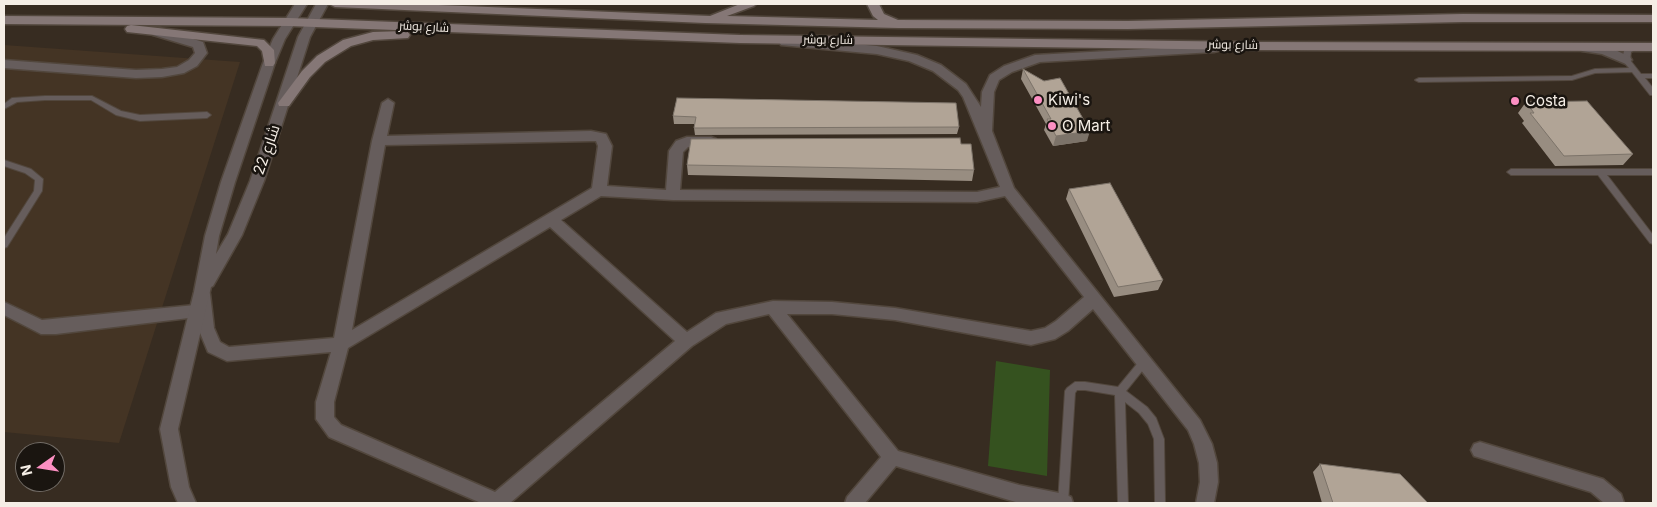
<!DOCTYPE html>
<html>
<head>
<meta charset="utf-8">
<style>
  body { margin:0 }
  #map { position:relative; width:1657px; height:507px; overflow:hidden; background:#372c21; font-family:Inter,sans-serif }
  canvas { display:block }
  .frame { position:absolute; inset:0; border:5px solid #f5eee6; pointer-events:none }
  .north { position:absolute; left:15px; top:442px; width:50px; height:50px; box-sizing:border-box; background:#1a1510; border:1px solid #726c66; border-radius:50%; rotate:257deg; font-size:14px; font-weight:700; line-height:20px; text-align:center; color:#f5eee6 }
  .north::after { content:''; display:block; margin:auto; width:18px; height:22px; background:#fc8fc2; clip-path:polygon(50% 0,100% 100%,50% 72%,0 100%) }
</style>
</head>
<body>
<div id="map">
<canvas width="1657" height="507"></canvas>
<div class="frame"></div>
<div class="north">N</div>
</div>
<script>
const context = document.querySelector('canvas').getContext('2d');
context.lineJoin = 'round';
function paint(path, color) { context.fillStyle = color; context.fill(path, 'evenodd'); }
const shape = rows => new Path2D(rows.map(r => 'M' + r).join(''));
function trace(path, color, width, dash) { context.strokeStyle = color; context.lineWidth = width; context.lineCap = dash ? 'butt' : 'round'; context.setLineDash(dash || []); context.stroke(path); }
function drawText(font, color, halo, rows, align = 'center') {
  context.font = font + ' Inter,Cairo,sans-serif'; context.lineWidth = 5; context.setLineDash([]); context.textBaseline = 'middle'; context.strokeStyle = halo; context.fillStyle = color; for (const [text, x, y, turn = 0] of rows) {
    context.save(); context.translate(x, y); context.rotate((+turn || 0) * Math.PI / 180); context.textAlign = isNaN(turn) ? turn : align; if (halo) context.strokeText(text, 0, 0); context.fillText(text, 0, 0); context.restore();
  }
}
paint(shape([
  [4,45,240,62,119,443,4,432]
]), '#443424');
paint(shape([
  [996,361,1050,370,1047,476,988,466]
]), '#35521f');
const service = shape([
  [1634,45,1640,45,1641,47,1631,52,1630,60,1641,74,1653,74,1653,78,1645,78,1653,88,1653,95,1650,95,1632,72,1595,73,1572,80,1419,82,1415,80,1419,78,1572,76,1595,69,1629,68,1622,60,1624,51,1634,45],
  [45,96,92,96,121,111,140,115,207,112,211,115,207,118,140,121,116,115,91,100,45,100,17,102,4,109,4,104,12,98,45,96],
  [4,160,31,169,43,179,42,191,7,247,4,248,4,238,34,191,35,180,25,173,4,166,4,160],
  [1511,169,1653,169,1653,175,1607,175,1653,235,1653,244,1650,243,1598,175,1511,175,1507,172,1511,169],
  [1144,358,1147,359,1149,362,1147,365,1126,391,1147,407,1156,418,1164,439,1165,503,1155,503,1154,439,1148,424,1139,413,1125,402,1128,503,1118,503,1115,395,1085,390,1077,390,1075,393,1068,503,1058,503,1065,391,1067,388,1075,382,1085,382,1118,387,1141,359,1144,358]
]);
const minor = shape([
  [157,28,203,42,207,53,197,66,184,73,162,77,136,78,4,68,4,60,136,70,162,69,177,67,189,60,195,53,193,47,153,35,151,32,157,28],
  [785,38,877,46,917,55,941,65,966,84,981,107,982,92,990,75,1004,66,1035,55,1218,45,1220,48,1218,51,1214,52,1040,62,1012,72,999,80,994,92,992,131,1014,188,1200,420,1212,444,1217,463,1218,482,1214,503,1196,503,1200,482,1199,463,1194,444,1188,430,1093,309,1068,331,1055,339,1031,345,895,320,832,314,787,314,898,451,1019,485,1064,494,1071,497,1073,503,1019,503,896,466,865,503,845,503,847,497,881,457,769,314,726,324,692,346,510,503,481,503,329,437,316,419,316,402,331,352,227,361,208,352,198,328,197,317,56,334,41,334,4,315,4,302,42,320,195,305,194,294,196,290,202,288,208,290,210,294,214,328,220,342,229,347,334,338,372,141,382,103,388,99,394,103,387,136,591,131,606,134,612,146,607,186,666,190,669,151,676,141,687,137,711,137,716,139,718,142,716,145,688,147,683,152,680,190,977,192,1000,187,963,97,958,90,933,71,909,61,877,54,781,45,779,42,781,39,785,38],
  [591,141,596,141,598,146,592,188,352,330,385,145,591,141],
  [601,196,673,200,977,202,1005,196,1084,297,1056,321,1045,328,1031,331,895,308,832,302,773,301,716,313,687,332,561,220,601,196],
  [550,227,675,341,495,492,341,425,334,417,334,402,348,348,550,227],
  [1586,44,1609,47,1630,57,1632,60,1626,64,1602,54,1582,51,1580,48,1582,45,1586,44],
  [1480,442,1603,479,1621,494,1624,503,1604,503,1591,492,1474,456,1471,450,1474,444,1480,442]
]);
const tertiary = shape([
  [295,4,307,4,285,39,275,63,235,182,219,236,216,254,228,234,250,181,298,37,316,4,328,4,310,37,264,181,242,235,213,286,211,287,178,429,189,487,196,503,178,503,171,487,160,429,194,292,205,236,221,182,263,63,273,39,295,4]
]);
const secondary = shape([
  [329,4,414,4,710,16,740,4,756,4,754,6,727,16,878,20,873,16,867,4,879,4,884,14,898,20,1128,21,1463,14,1653,15,1653,22,1463,22,1128,29,898,28,705,23,335,7,329,4],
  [4,16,289,18,740,35,1253,42,1653,43,1653,51,1253,50,740,43,289,26,4,24,4,16],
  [131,25,264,40,274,50,275,63,273,66,265,66,262,51,257,46,127,32,125,29,127,26,131,25],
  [404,31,408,32,410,35,408,38,373,40,351,46,325,62,310,77,289,106,279,106,278,103,302,71,317,56,343,40,373,32,404,31]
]);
trace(service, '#52473d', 2);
trace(minor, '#52473d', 3);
trace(tertiary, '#52473d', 3);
trace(secondary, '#52473d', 3);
paint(service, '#665d5c');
paint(minor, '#665d5c');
paint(tertiary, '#665d5c');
paint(secondary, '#857776');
paint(shape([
  [1023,69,1087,141,1053,146,1044,130,1046,124,1021,79],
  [677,98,959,127,957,134,695,135,694,128,694,124,674,124,673,116],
  [1526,102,1633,154,1623,165,1555,166,1522,123,1524,121,1518,113],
  [961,144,974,170,972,181,688,175,687,165],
  [1069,189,1163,280,1158,290,1114,297,1066,199],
  [1320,464,1428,503,1322,503,1313,472]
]), '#988d81');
paint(shape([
  [1090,131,1087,141,1053,146,1056,136]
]), '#7c7369');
const building = shape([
  [1023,69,1044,81,1060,78,1090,131,1056,136,1047,119,1051,119,1023,69],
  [677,98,956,103,959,127,694,128,696,117,673,116,677,98],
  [1587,101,1633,154,1564,156,1530,113,1534,113,1526,102,1587,101],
  [960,138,961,144,971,144,974,170,687,165,691,139,960,138],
  [1110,183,1163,280,1118,287,1069,189,1110,183],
  [1320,464,1400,474,1428,503,1333,503,1320,464]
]);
paint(building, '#b1a496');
trace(building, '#7c7369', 1);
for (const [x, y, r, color] of [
  [1038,100,5,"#fc8fc2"],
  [1515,101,5,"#fc8fc2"],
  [1052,126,5,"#fc8fc2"]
]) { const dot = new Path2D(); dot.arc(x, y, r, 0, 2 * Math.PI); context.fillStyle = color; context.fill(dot); trace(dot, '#1a1510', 2); }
drawText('12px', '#f5eee6', '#1a1510', [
  ["شارع بوشر",424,27,3],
  ["شارع بوشر",828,40,1],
  ["شارع بوشر",1233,45,1]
]);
drawText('15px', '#f5eee6', '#1a1510', [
  ["Kiwi's",1048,100],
  ["Costa",1525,101],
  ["O Mart",1062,126]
], 'left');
drawText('15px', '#f5eee6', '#1a1510', [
  ["شارع 22",267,150,-71]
]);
</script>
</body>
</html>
